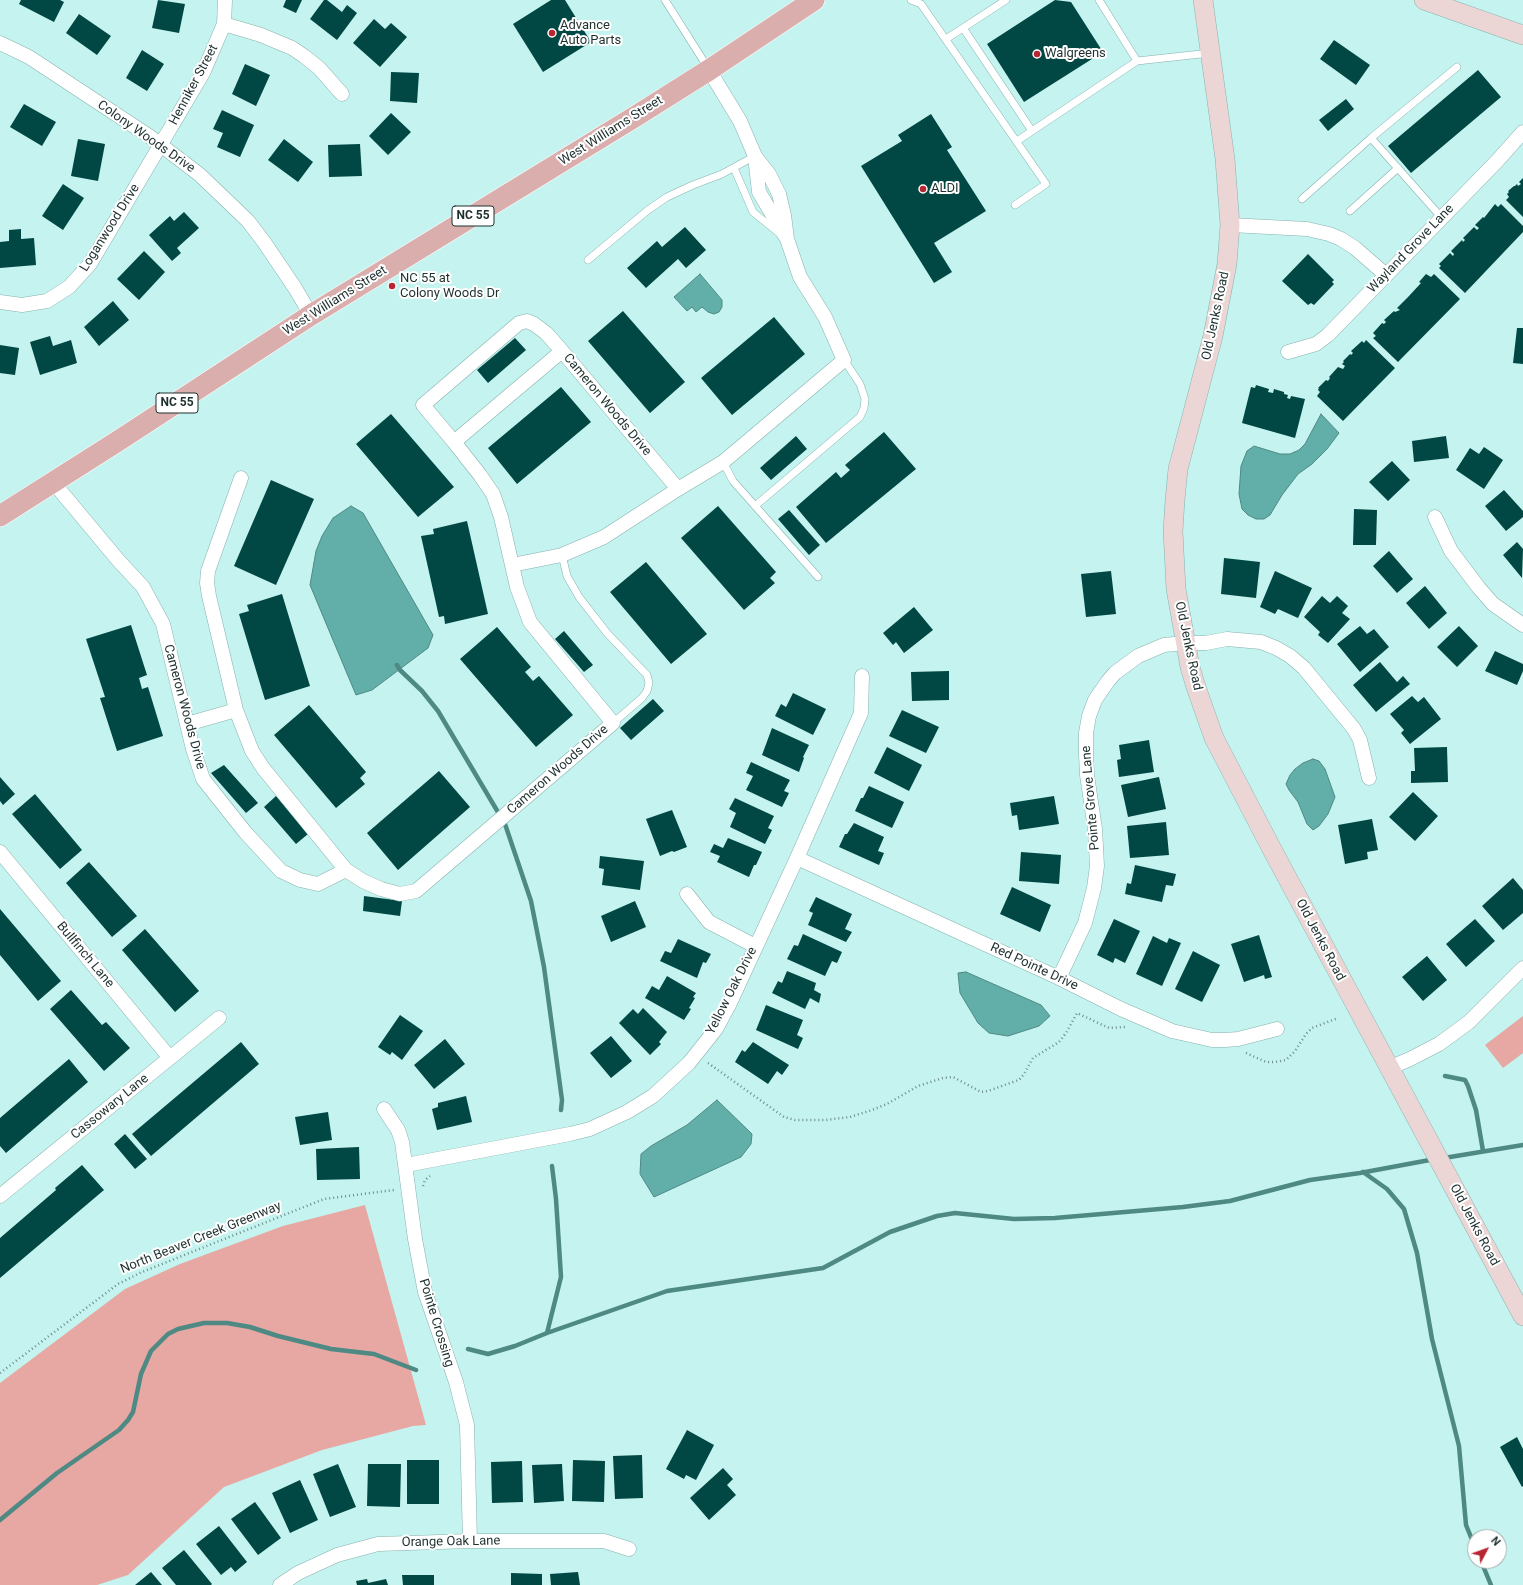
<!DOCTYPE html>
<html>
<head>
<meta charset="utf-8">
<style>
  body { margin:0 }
  #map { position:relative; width:1523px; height:1585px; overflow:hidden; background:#c5f3ef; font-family:Roboto,sans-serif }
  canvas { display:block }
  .north { position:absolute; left:1467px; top:1529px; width:40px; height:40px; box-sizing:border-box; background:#fff; border:1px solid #a5acab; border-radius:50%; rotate:49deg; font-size:11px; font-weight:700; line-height:16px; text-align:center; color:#1e302e }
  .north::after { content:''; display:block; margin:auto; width:14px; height:18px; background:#b72631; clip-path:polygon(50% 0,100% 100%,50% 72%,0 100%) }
</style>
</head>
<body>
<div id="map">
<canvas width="1523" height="1585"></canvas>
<div class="north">N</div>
</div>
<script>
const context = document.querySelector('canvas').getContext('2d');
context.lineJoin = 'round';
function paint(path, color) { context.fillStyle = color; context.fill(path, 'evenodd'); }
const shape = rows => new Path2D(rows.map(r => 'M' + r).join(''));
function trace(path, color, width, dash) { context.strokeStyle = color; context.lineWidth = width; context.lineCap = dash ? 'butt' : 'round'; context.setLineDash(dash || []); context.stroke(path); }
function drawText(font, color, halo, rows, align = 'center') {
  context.font = font + ' Roboto,sans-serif'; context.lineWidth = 4; context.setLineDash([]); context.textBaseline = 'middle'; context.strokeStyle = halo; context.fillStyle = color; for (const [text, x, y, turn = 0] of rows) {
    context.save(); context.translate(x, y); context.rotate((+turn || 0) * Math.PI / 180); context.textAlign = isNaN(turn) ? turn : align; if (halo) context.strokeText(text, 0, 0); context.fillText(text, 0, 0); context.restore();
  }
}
paint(shape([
  [1523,1016,1523,1053,1503,1068,1485,1045],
  [365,1205,426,1425,413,1426,322,1450,224,1487,128,1575,97,1585,0,1585,0,1383,125,1289,180,1264,283,1226]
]), '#e7a7a2');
const water = shape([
  [700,274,722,300,722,307,719,312,714,314,708,312,702,307,696,312,692,307,687,311,674,297,700,274],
  [1321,414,1339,433,1327,449,1312,464,1298,474,1282,495,1270,515,1264,519,1256,519,1248,515,1242,509,1239,494,1241,466,1247,451,1254,446,1280,454,1290,454,1299,450,1305,444,1321,414],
  [351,506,363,513,433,635,428,648,372,690,356,695,310,585,316,551,322,536,333,518,351,506],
  [1313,759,1319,761,1325,769,1335,797,1328,814,1319,826,1313,830,1307,824,1298,802,1289,790,1286,784,1290,775,1295,769,1303,763,1313,759],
  [966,972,1041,1005,1050,1016,1039,1026,1008,1036,989,1033,978,1023,960,993,958,973,966,972],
  [717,1100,752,1134,751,1144,741,1157,654,1197,640,1174,641,1154,651,1146,687,1125,717,1100]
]);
paint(water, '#62afa9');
trace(water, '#4e8984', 1);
trace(shape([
  [397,665,400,670,422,691,438,711,505,824,531,901,544,967,562,1100,561,1110],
  [1445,1076,1465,1080,1468,1086,1476,1110,1483,1151],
  [1444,1158,1523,1145],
  [1363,1172,1387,1189,1404,1209,1417,1253,1432,1339,1459,1446,1466,1525,1475,1547],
  [547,1333,561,1277,556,1199,552,1166],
  [468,1349,488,1354,515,1346,547,1333,667,1291,823,1268,890,1232,937,1216,955,1213,1014,1219,1055,1218,1183,1207,1230,1201,1310,1180,1360,1173,1435,1159],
  [0,1520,57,1473,119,1430,128,1420,133,1412,141,1374,151,1351,168,1334,178,1329,204,1323,227,1323,250,1327,278,1336,331,1349,374,1354,416,1370],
  [1481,1561,1491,1585]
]), '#4e8984', 4.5);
paint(shape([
  [21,0,60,0,64,2,54,22,19,4],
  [158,0,185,4,179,33,152,28],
  [286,0,302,0,296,13,283,7],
  [324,0,327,0,342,12,347,5,357,13,337,40,310,19],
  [551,0,565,0,591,42,543,72,513,24],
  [1055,0,1071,2,1103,52,1024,102,987,44],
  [79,14,111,36,97,55,66,33],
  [374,19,385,29,391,23,407,37,380,67,353,43],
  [1334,40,1370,65,1356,85,1320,59],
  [142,50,164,64,147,91,126,78],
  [245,64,270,75,256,106,232,94],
  [1478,70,1501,97,1411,173,1388,146],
  [391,72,419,73,417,103,390,101],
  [1346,99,1354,109,1328,131,1319,120],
  [24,104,56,122,42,146,10,127],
  [222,110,254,125,240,157,217,147,223,133,213,129],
  [391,113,411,132,388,155,369,136],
  [931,114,952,147,947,150,986,211,934,243,952,272,934,283,861,166,902,141,898,135],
  [78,139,105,144,98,181,71,176],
  [284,139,313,162,298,182,268,160],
  [360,144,362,176,329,177,328,145],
  [1523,178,1523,217,1506,200,1509,197,1507,194,1509,192,1508,191,1514,186,1515,186,1517,184,1518,186,1521,184,1519,182],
  [63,184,84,198,63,230,42,216],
  [1495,204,1498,207,1501,204,1523,226,1523,232,1465,293,1439,268,1441,266,1439,264,1450,253,1453,256,1454,254,1451,251,1462,240,1463,242,1465,240,1463,238,1474,227,1477,230,1479,228,1475,225,1483,217,1484,218],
  [184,212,199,228,177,248,181,253,172,261,149,235,170,216,174,221],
  [685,227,706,250,686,268,678,259,646,288,627,268,657,241,662,247],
  [21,229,21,239,34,238,36,265,0,268,0,242,9,241,9,230],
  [144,251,165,272,139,300,117,279],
  [1308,254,1334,280,1332,282,1334,284,1314,305,1311,303,1308,305,1282,281],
  [1426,274,1431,277,1434,274,1460,299,1398,362,1373,338,1376,336,1373,333,1382,323,1384,324,1386,322,1384,320,1394,311,1395,312,1400,310,1397,308,1409,296,1421,283,1419,282],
  [113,301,129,320,99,346,84,327],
  [623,311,685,382,650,413,588,341],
  [774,317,805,354,732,415,701,378],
  [1517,328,1523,328,1523,364,1513,363],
  [50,336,53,346,71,340,77,363,40,375,30,342],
  [515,338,526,350,488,383,477,370],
  [1366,340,1395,368,1343,421,1317,396,1320,392,1318,390,1319,388,1318,388,1326,380,1328,381,1330,378,1329,377,1338,367,1343,369,1345,366,1342,364,1344,362,1343,361,1350,354,1351,355,1353,353,1351,351,1362,341,1364,343],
  [0,345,19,348,15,375,0,373],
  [1256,385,1269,389,1268,392,1273,393,1274,389,1284,392,1284,394,1288,395,1287,398,1290,399,1291,396,1305,399,1295,438,1242,423,1251,387,1255,388],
  [561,387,591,422,517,484,488,448],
  [391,414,454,487,418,517,356,444],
  [884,432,916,469,826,543,796,507,836,472,841,478,850,470,845,465],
  [796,436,807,449,771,480,760,468],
  [1446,436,1449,458,1414,462,1412,441],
  [1484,447,1503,460,1484,489,1456,470,1470,448,1479,454],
  [1392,461,1410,480,1388,501,1369,482],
  [271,480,314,499,276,585,234,566],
  [1504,490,1523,511,1523,517,1506,531,1485,506],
  [718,506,776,572,770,578,775,583,744,610,681,538],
  [1354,509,1377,510,1376,545,1353,545],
  [789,510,820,545,809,555,778,519],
  [467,521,488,614,445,624,444,616,439,617,421,536,434,534,433,529],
  [1517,542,1523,549,1522,578,1503,555],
  [1389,551,1413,579,1397,593,1373,566],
  [1224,558,1260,562,1256,598,1221,594],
  [646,562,707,634,671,664,610,592],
  [1111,571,1116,614,1086,617,1081,574],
  [1275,571,1312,588,1298,618,1278,609,1275,614,1260,607],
  [1425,586,1447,613,1429,629,1406,603],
  [282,594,310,686,265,700,239,614,249,611,247,605],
  [1322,596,1330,603,1337,596,1348,606,1342,613,1350,619,1328,643,1318,635,1320,632,1304,617],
  [914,607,933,630,904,653,896,642,893,645,883,633],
  [131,625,147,675,139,678,142,689,148,687,163,736,117,751,100,698,105,697,86,639],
  [1360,626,1367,634,1374,629,1389,647,1360,672,1337,644],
  [1459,626,1478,646,1457,667,1437,647],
  [497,627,531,667,525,672,533,681,539,676,573,715,536,747,460,659],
  [564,631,593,665,584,672,555,639],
  [1495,651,1523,664,1523,671,1517,685,1485,671],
  [1380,662,1397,682,1403,676,1410,684,1376,712,1353,685],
  [949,671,949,700,912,701,911,672],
  [793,693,826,709,813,735,775,716,781,704,786,707],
  [1412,696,1418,702,1424,697,1441,719,1410,744,1401,733,1404,730,1390,714],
  [653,699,664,711,631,740,620,728],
  [309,705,366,772,360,778,365,784,336,808,274,735],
  [902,710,939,727,926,753,889,736],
  [772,728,809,745,803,757,804,758,799,772,762,755],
  [1149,740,1154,772,1119,777,1117,760,1121,759,1119,745],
  [887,747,922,765,909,791,874,773],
  [1447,747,1448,782,1411,783,1411,771,1415,771,1414,748],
  [751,762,790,780,784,791,789,793,782,807,746,790,753,776,746,773],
  [224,765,258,803,246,813,211,773],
  [439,771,470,807,398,870,367,833],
  [0,777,15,794,3,805,0,801],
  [1159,777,1166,809,1128,817,1121,785],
  [869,786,904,802,892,828,855,811,861,798,863,798],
  [1413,792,1438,816,1415,841,1389,817],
  [35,794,82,850,60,869,12,814],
  [276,796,308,834,296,844,264,807],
  [1054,796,1059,824,1019,830,1017,815,1012,816,1010,803],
  [735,798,774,816,768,828,772,830,765,844,730,827,736,813,729,809],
  [672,810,687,847,674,852,672,851,660,856,646,819],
  [1372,819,1378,850,1367,852,1368,859,1345,864,1338,825],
  [1166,822,1169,855,1130,858,1127,826],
  [854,823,884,837,878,851,884,853,879,865,839,847,845,834,847,834],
  [728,838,762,852,756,865,754,865,749,877,717,862,720,856,710,852,714,844,723,848],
  [1021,852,1061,855,1059,884,1019,881],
  [600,856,644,861,640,890,602,885,604,869,599,868],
  [89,862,137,916,112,937,66,883],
  [1135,865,1176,874,1173,886,1166,885,1162,902,1125,894,1127,883,1131,884],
  [1513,878,1523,890,1523,913,1503,930,1482,906],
  [1012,887,1051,905,1040,932,1000,914],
  [364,896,402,901,400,916,363,911],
  [816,897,852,914,845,929,852,932,846,942,808,925,813,913,809,911],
  [635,901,646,927,611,942,601,916],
  [0,909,61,981,38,1001,0,955],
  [1114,919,1140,931,1125,963,1115,958,1113,963,1097,955],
  [1475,919,1495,941,1466,967,1446,944],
  [145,929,199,991,175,1012,122,950],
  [803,934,842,952,837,963,832,961,825,976,787,959,794,945,798,946],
  [1259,935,1272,977,1265,979,1264,975,1244,982,1231,944],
  [1153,936,1167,943,1169,938,1181,943,1162,986,1136,974],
  [678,939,711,954,706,963,703,962,697,978,660,961,665,951,671,953],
  [1193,951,1220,965,1202,1002,1175,989],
  [1427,956,1447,980,1423,1001,1402,977],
  [787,971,816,983,814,990,821,994,819,1003,810,998,805,1009,772,993,778,981,782,983],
  [667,976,696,993,693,997,695,998,689,1008,691,1009,684,1020,645,998,652,986,659,990],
  [71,990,102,1025,106,1022,130,1048,104,1071,50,1009],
  [766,1005,803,1020,797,1035,803,1038,798,1049,756,1030],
  [643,1008,667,1032,659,1042,661,1044,650,1055,619,1023,633,1009,638,1014],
  [400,1015,423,1031,402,1060,392,1052,390,1055,378,1047],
  [611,1036,632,1061,611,1078,590,1053],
  [445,1039,465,1064,434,1089,414,1065],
  [241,1042,259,1064,151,1156,132,1134],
  [753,1042,789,1065,782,1075,777,1071,768,1084,735,1062,742,1050,745,1052],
  [69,1059,88,1082,6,1153,0,1146,0,1118],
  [466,1096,472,1122,437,1130,432,1109,438,1107,438,1103],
  [328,1112,332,1140,300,1145,295,1117],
  [125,1134,147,1159,135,1169,114,1144],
  [359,1147,360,1179,317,1180,316,1149],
  [82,1165,104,1190,0,1278,0,1238,56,1190,55,1188],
  [687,1430,714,1445,696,1480,686,1475,684,1479,666,1469],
  [1517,1437,1523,1449,1523,1486,1522,1487,1500,1447],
  [642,1455,643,1498,615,1499,613,1456],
  [407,1460,439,1460,439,1504,407,1504],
  [573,1460,605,1461,604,1502,572,1501],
  [522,1461,523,1502,492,1503,491,1462],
  [338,1464,356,1507,330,1517,313,1474],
  [368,1464,401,1464,400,1507,367,1506],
  [562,1464,564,1501,534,1503,532,1465],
  [723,1468,733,1479,727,1485,736,1495,709,1520,690,1498],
  [300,1480,318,1520,290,1533,272,1493],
  [255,1502,281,1538,258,1555,231,1519],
  [219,1526,247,1562,235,1572,231,1567,221,1575,196,1544],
  [184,1550,212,1584,211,1585,176,1585,162,1568],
  [151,1572,162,1585,135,1585],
  [578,1572,580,1585,551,1585,550,1574],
  [511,1573,542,1574,542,1585,511,1585],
  [402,1575,434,1575,434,1585,403,1585],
  [367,1579,368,1583,386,1579,388,1585,357,1585,356,1581]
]), '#014744');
const lane = shape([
  [665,0,708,68],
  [911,0,921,4,1046,184,1015,205],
  [1099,0,1137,61],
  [963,28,1032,131],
  [946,39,1006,0],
  [1017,141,1137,61,1210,53],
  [734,168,753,212,779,233],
  [1302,199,1371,138],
  [1350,211,1398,168],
  [1442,218,1371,138,1457,67],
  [588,260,648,210,667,197,693,185,722,174,755,156],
  [723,462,733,481,818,577],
  [755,506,860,417,864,408,865,399,860,384,844,360],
  [562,555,567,576,579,597,607,633,647,675,649,683,647,691,642,698,613,723]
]);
const street = shape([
  [224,24,261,35,292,48,304,56,319,68,342,94],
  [0,43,29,57,149,136,200,175,248,221,264,242,295,288,311,315],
  [755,156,759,192,785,236],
  [1230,225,1307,229,1329,234,1341,239,1355,248,1386,275],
  [0,302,22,305,47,301,69,287,90,264,203,73,224,24,225,0],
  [1288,352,1316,344,1328,335,1498,160,1523,132],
  [454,442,423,405,519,323,527,321,534,324,546,333,562,351],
  [241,478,208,571,207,583,209,596,236,710,252,751,263,768,346,870,363,881,381,889,400,894,416,891,613,723,530,622,517,587,501,517,493,494,480,475,454,442,562,351,678,489],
  [53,482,118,560,143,587,163,624,193,749,203,779,245,832,281,871,300,880,318,884,346,870],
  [1435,517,1451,551,1479,588,1493,604,1523,625],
  [512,565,562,555,604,537,678,489,723,462,844,360,825,317,800,277,787,239,784,215,779,194,769,174,755,156,740,121,709,70],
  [187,724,236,710],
  [0,852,170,1058],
  [797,858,1059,978,1121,1009,1172,1031,1212,1040,1225,1040,1238,1039,1277,1029],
  [687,894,709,922,755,946],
  [1059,978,1085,923,1094,888,1097,866,1095,829,1087,775,1086,754,1086,733,1089,716,1095,700,1108,681,1115,673,1138,656,1164,645,1185,643,1206,643,1227,639,1261,642,1276,648,1290,656,1304,668,1354,729,1360,740,1369,778],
  [1389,1068,1410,1059,1439,1044,1469,1022,1523,968],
  [384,1109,398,1130,402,1142,415,1239,425,1292,456,1382,467,1425,470,1541],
  [406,1165,570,1134,590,1129,627,1112,653,1096,689,1063,716,1029,729,1005,797,858,861,713,862,676],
  [0,1196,219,1018],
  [280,1585,298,1573,337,1555,378,1544,470,1541,604,1541,629,1549]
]);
const secondary = shape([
  [1203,0,1225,159,1230,225,1227,264,1213,336,1178,469,1175,500,1173,531,1176,589,1190,667,1196,687,1214,738,1275,855,1523,1316],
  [1424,0,1523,35]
]);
const primary = shape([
  [0,516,118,441,311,315,636,116,709,70,814,0]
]);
trace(lane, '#86b2ae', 8);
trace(street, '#86b2ae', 15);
trace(secondary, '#86b2ae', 20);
trace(primary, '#fff', 22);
trace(shape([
  [1246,1053,1266,1062,1275,1062,1286,1060,1295,1051,1306,1034,1312,1028,1338,1018],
  [708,1063,784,1117,795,1120,826,1120,850,1117,872,1110,887,1104,918,1086,943,1078,953,1077,981,1092,988,1091,1013,1082,1019,1080,1024,1074,1033,1058,1059,1042,1066,1033,1077,1013,1109,1028,1125,1027],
  [423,1186,425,1180,430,1176],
  [0,1373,118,1284,142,1272,324,1199,394,1190]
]), '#6e8d8a', 2.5, [1, 3]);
trace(lane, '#fff', 7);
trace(street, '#fff', 14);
trace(secondary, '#ecd6d5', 19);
trace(primary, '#daaeac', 21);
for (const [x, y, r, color] of [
  [552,33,4,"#b72631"],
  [1037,54,4,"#b72631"],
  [923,189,4,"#b72631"],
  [392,286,4,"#b72631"]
]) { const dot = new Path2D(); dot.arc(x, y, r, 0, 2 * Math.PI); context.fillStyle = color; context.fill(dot); trace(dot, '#fff', 1.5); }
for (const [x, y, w] of [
  [473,216,42],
  [177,403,42]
]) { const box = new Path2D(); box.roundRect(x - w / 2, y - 10, w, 20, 3); context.fillStyle = '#fff'; context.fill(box); trace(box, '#1e302e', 1); }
drawText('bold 12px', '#1e302e', null, [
  ["NC 55",473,216],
  ["NC 55",177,403]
]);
drawText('13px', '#1e302e', '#fff', [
  ["Advance",560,26],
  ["Auto Parts",560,41],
  ["Walgreens",1045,54],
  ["ALDI",931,189],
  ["NC 55 at",400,279],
  ["Colony Woods Dr",400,294]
], 'left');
drawText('13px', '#1e302e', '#fff', [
  ["Henniker Street",194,85,-62],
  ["West Williams Street",611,131,-32],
  ["Colony Woods Drive",146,137,35],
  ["Loganwood Drive",110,228,-58],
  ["Wayland Grove Lane",1411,249,-46],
  ["West Williams Street",335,301,-32],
  ["Old Jenks Road",1216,316,-78],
  ["Cameron Woods Drive",607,405,50],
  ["Old Jenks Road",1188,646,78],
  ["Cameron Woods Drive",184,707,75],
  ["Cameron Woods Drive",558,770,-41],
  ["Pointe Grove Lane",1091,798,-95],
  ["Old Jenks Road",1320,940,62],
  ["Bullfinch Lane",85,955,50],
  ["Red Pointe Drive",1034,967,25],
  ["Yellow Oak Drive",732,991,-63],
  ["Cassowary Lane",110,1107,-39],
  ["Old Jenks Road",1474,1225,62],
  ["North Beaver Creek Greenway",201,1238,-22],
  ["Pointe Crossing",436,1323,73],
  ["Orange Oak Lane",451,1542,-1]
]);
</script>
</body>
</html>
